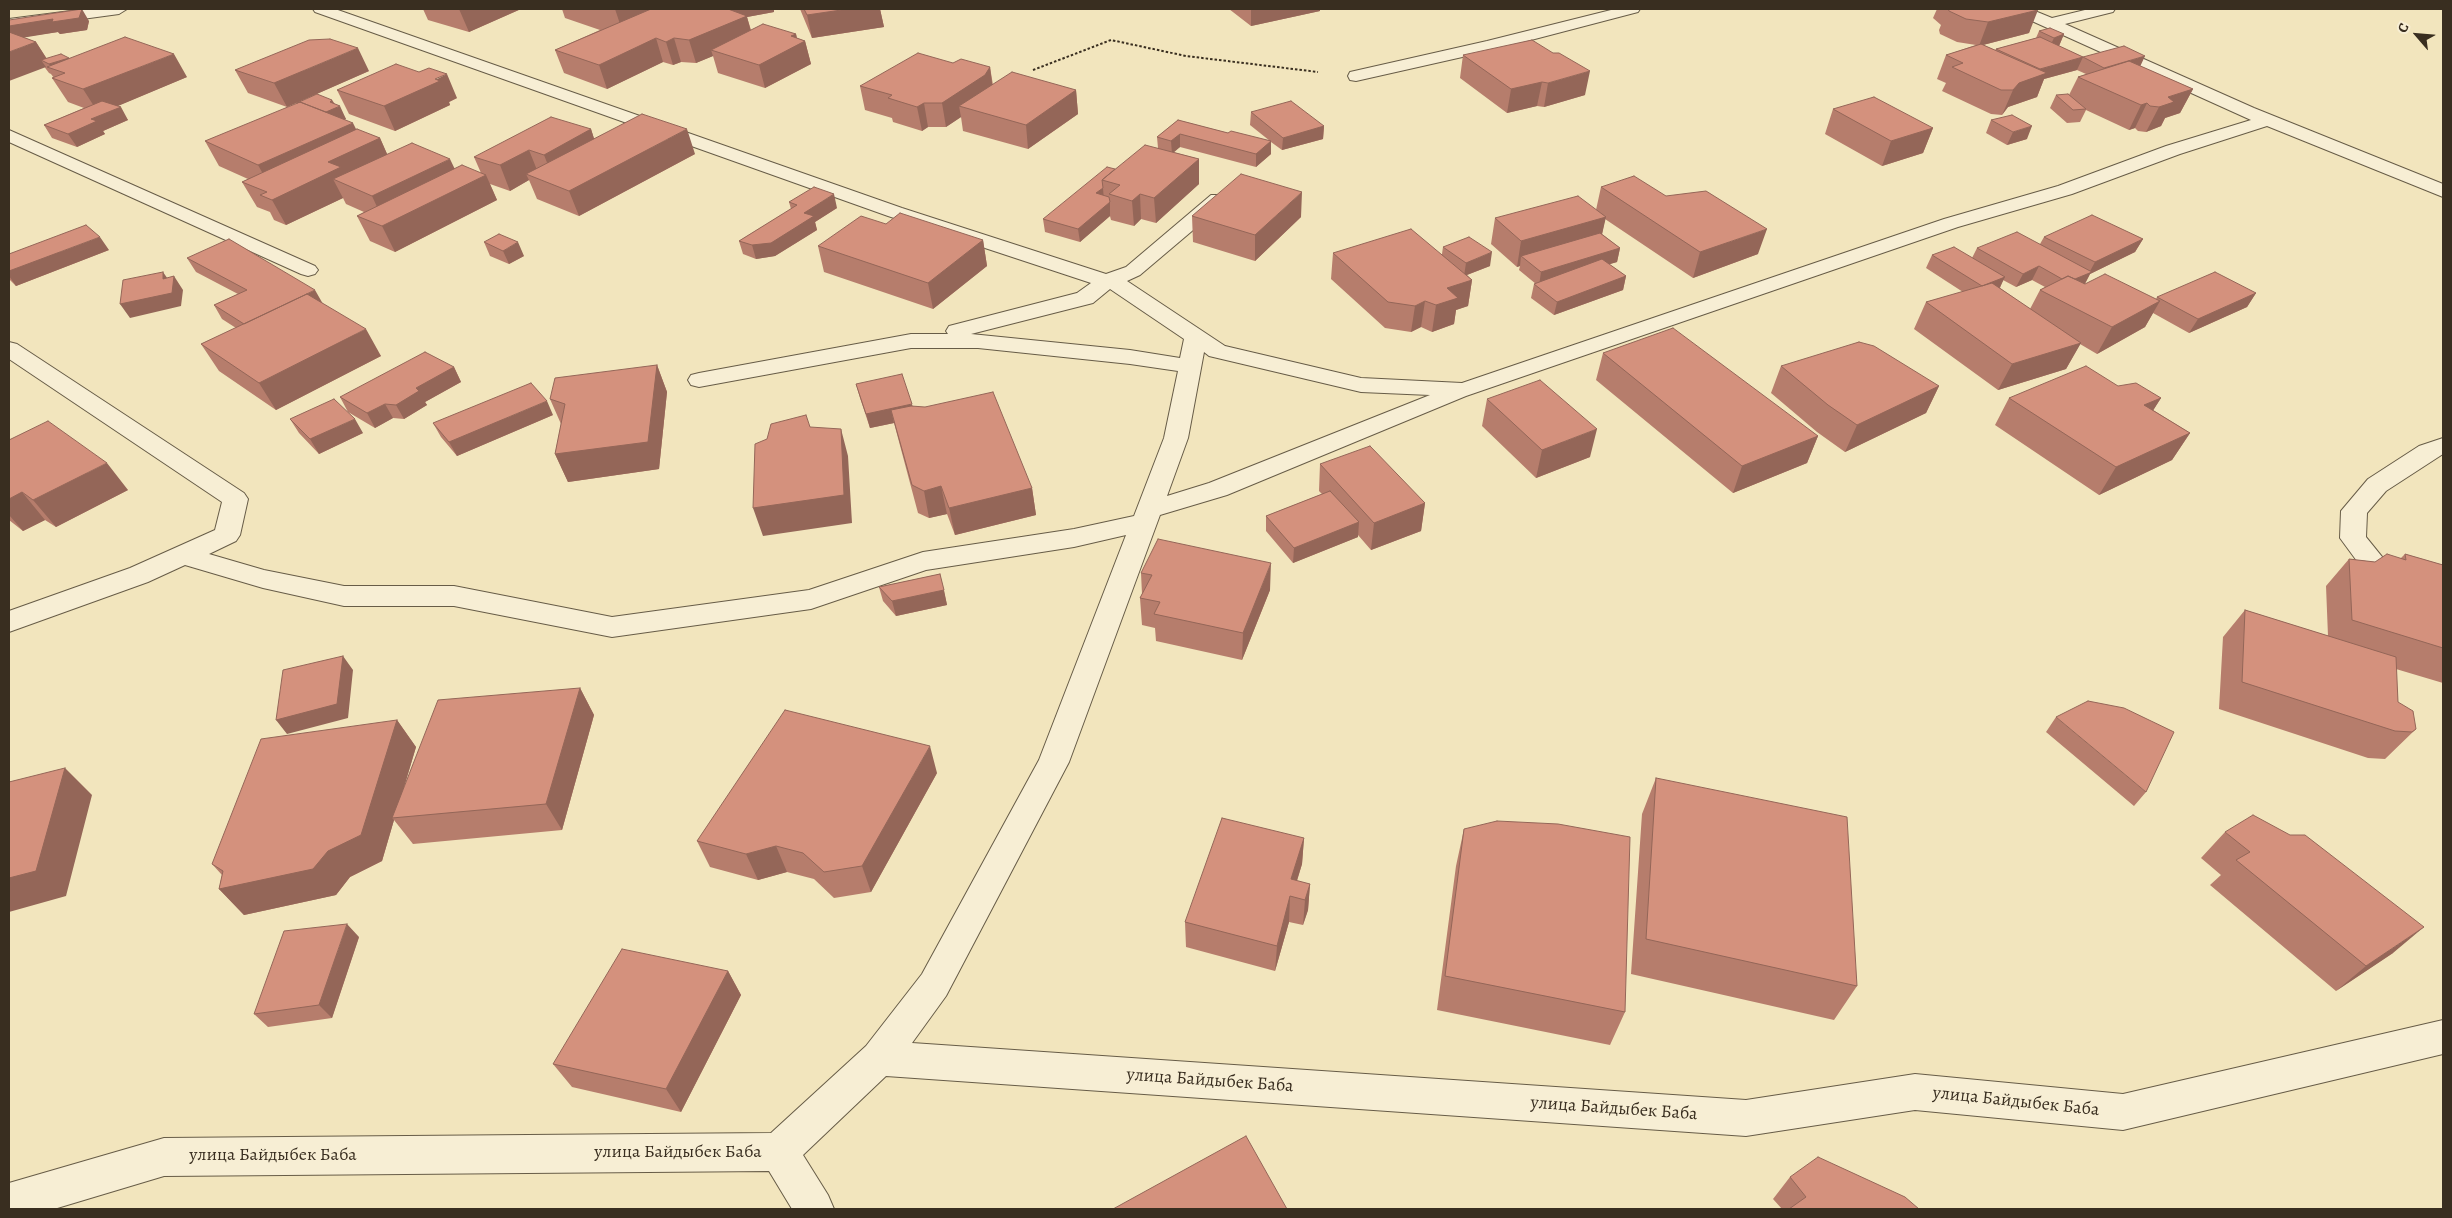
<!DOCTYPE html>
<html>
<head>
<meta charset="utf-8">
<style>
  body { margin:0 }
  #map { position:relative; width:2452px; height:1218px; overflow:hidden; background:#f2e5bd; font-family:Alegreya,serif }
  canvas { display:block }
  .frame { position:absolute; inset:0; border:10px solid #392e20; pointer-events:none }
  .north { position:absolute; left:2392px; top:10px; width:50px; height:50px; -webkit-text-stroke:4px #f7eed4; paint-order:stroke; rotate:297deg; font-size:14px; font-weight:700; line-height:20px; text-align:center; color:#392e20 }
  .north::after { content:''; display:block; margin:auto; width:18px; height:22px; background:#392e20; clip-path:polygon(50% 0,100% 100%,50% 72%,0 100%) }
</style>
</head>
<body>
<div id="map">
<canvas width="2452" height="1218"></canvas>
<div class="frame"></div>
<div class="north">С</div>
</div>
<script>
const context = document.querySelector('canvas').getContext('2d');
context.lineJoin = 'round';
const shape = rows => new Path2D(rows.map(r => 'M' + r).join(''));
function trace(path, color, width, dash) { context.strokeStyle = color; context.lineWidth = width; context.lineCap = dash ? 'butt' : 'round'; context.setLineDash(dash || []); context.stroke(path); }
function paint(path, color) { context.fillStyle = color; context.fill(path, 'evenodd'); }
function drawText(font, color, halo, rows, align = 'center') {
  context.font = font + ' Alegreya,serif'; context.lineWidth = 4.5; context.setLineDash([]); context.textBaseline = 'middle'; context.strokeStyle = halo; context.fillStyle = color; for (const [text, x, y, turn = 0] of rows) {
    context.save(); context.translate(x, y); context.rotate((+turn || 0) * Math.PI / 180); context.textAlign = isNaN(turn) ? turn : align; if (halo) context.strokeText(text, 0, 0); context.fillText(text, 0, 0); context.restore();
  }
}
const street = shape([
  [86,9,127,9,119,14,9,29,9,19,86,9],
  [313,9,335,9,902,208,1106,274,1126,267,1211,195,1225,195,1228,199,1225,203,1140,275,1127,281,1225,346,1361,378,1462,383,1944,219,2058,186,2166,146,2251,120,2012,12,2010,9,2030,9,2052,18,2089,9,2115,9,2113,12,2065,24,2254,108,2443,184,2443,197,2267,126,2180,154,2072,194,1958,227,1466,396,1227,495,1160,515,1069,762,946,996,912,1043,1746,1100,1915,1074,2123,1094,2443,1020,2443,1054,2123,1130,1915,1110,1746,1136,886,1076,803,1155,828,1195,834,1209,792,1209,769,1171,164,1176,54,1209,9,1209,9,1183,164,1138,771,1133,866,1046,922,974,1039,760,1126,535,1074,547,926,570,811,609,612,637,454,606,344,606,263,588,185,565,148,582,9,632,9,611,130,568,215,530,222,502,9,359,9,342,17,344,244,493,248,499,240,535,236,541,209,554,264,570,344,586,454,586,612,617,809,590,923,552,1074,529,1134,516,1164,438,1178,371,1130,364,978,348,911,348,699,387,691,385,688,380,691,375,699,373,911,334,948,334,946,331,949,326,1077,293,1091,283,888,216,315,12,313,9],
  [1110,289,1184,339,1180,358,1130,350,971,334,1093,303,1110,289],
  [1204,352,1209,356,1361,392,1430,395,1209,483,1167,496,1188,438,1204,352],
  [1615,9,1640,9,1638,12,1489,51,1356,81,1350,80,1348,76,1350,72,1487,41,1615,9],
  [9,130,315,266,318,270,315,274,308,276,301,274,9,142,9,130],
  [2443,438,2443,454,2386,491,2367,513,2366,537,2383,558,2420,574,2443,578,2443,598,2404,589,2365,572,2340,538,2341,511,2368,479,2419,446,2443,438]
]);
trace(street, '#675c47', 2);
trace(shape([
  [1033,70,1111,40,1186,56,1318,72]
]), '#392e20', 2, [2.5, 2]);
paint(street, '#f7eed4');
paint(shape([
  [423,9,521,9,469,32,428,20],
  [562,9,774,9,774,12,747,17,751,30,796,34,797,38,805,41,811,64,765,88,718,73,713,56,696,63,681,62,673,65,663,62,607,89,564,73,555,50,600,30,565,18],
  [800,9,880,9,884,27,812,38],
  [1229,9,1320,9,1320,11,1251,26],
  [1937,9,2036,9,2029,33,1983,45,1995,50,1996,49,2036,38,2039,31,2064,34,2059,46,2083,57,2077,70,2044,79,2037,97,2008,107,2002,115,1991,114,1942,91,1946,83,1937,79,1946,55,1976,45,1957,42,1940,34,1939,30,1941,25,1933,18],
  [9,20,89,21,87,30,60,34,58,32,23,37,36,42,47,59,69,58,187,77,117,106,128,120,103,131,105,134,77,147,52,138,44,125,84,108,68,102,52,78,54,78,51,74,49,73],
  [1463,55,1585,95,1544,107,1537,106,1507,113,1460,78],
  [2083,57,2140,66,2193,89,2180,113,2165,118,2161,126,2146,132,2138,131,2135,128,2129,130,2086,110,2080,122,2067,123,2050,108,2056,95,2069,95,2078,77,2086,74,2077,70],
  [953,63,990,67,993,85,1076,90,1078,114,1028,149,963,131,961,117,946,127,928,127,922,131,893,122,892,118,865,110,860,86],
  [235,70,369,71,287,107,248,93],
  [337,90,457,98,449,102,450,105,395,131,349,114],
  [332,100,335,104,346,119,344,120,356,130,380,138,387,154,455,169,481,173,474,157,591,129,594,139,695,154,579,216,537,199,529,180,510,191,490,184,497,200,395,252,370,241,357,216,364,212,346,204,343,198,286,225,274,220,270,212,257,207,242,182,248,179,219,166,205,141],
  [1833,109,1933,128,1923,153,1882,166,1825,134],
  [1251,112,1324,126,1323,139,1282,150,1271,142,1271,154,1256,167,1180,147,1173,152,1199,159,1199,184,1156,223,1141,219,1134,226,1111,220,1110,216,1080,242,1045,232,1043,219,1115,169,1158,148,1157,137,1178,120,1228,133,1270,141,1250,125],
  [1991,120,2027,139,2007,145,1986,133],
  [1601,187,1758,254,1693,278,1605,219,1602,234,1620,248,1617,262,1609,264,1626,276,1623,290,1554,315,1531,298,1534,284,1536,284,1519,270,1520,266,1517,267,1491,244,1495,218,1596,210],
  [789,202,837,208,815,222,817,230,775,256,756,259,743,254,739,241,791,209],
  [1192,216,1301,217,1255,261,1193,242],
  [886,224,983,240,987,266,933,309,824,272,818,246],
  [2044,237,2143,239,2135,252,2090,274,2085,284,2156,299,2157,297,2256,293,2247,307,2189,333,2153,313,2145,327,2097,354,2080,344,2066,369,1998,390,1914,329,1926,302,1963,292,1926,268,1932,255,1972,258,1977,248,2040,244],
  [2003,280,2016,287,2032,280,2045,287,2040,290,2030,309,2000,288],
  [484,242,524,256,509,264,490,256],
  [1443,247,1490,266,1467,275,1472,280,1468,306,1456,310,1454,324,1432,332,1421,327,1411,332,1385,328,1331,279,1333,253,1442,254],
  [109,250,16,286,9,279,9,254],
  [187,258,322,303,381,356,276,410,219,371,201,344,236,328,222,319,214,305,238,294,196,272],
  [1603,353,1818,436,1807,463,1733,493,1596,380],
  [657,365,667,392,659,469,568,482,555,454,561,424,550,399],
  [1781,366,1939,386,1926,413,1845,452,1817,432,1771,393],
  [454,367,461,382,425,402,427,405,404,419,393,418,375,428,348,412,340,397],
  [856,384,913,406,1032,488,1036,515,955,535,947,514,929,518,918,513,894,423,870,428,860,398],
  [2118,386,2161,398,2153,410,2190,433,2172,460,2099,495,1995,425,2009,398],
  [1487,399,1590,457,1536,478,1482,426],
  [553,415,457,456,441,437,433,423],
  [290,419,363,433,319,454,299,433],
  [9,440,128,490,56,527,45,520,23,531,9,520],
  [1320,464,1425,503,1421,531,1371,550,1358,535,1358,537,1293,563,1266,531,1266,516,1322,494,1319,491],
  [2405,554,2443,565,2443,683,2396,669,2398,702,2416,729,2385,759,2368,758,2219,709,2223,637,2245,610,2328,636,2326,586,2349,559,2375,562,2401,558],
  [1141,573,1270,590,1242,660,1156,641,1155,628,1142,625,1140,598,1142,594],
  [940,574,947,605,896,616,883,601,879,587],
  [580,688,594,715,562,830,413,844,394,820,382,861,350,877,336,895,244,915,219,889,222,875,212,864,397,720,416,747,402,793],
  [2056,717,2146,792,2134,806,2046,732],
  [937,773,871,892,834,898,814,879,787,872,758,880,710,867,697,841],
  [1656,778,1857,986,1834,1020,1631,974,1642,814],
  [1464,829,1625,1012,1610,1045,1437,1010,1456,866],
  [2225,832,2393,953,2336,991,2210,885,2221,875,2201,858],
  [1304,838,1302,864,1297,881,1310,884,1308,910,1303,925,1289,922,1275,971,1186,947,1185,922],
  [359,937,332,1018,268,1027,254,1014],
  [728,971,741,995,681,1112,572,1087,553,1064],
  [1790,1177,1919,1209,1782,1209,1773,1199]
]), '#b67d6c');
paint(shape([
  [82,9,89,21,87,30,60,34,58,32,9,40,9,26],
  [459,9,521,9,469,32],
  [615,9,661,9,622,30],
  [729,9,774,9,774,12,747,17,753,39,711,50,713,56,696,63,689,40],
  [848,9,880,9,884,27,812,38,807,15],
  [1251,9,1320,9,1320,11,1251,26],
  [2038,10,2029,33,1979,46,1988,22],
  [796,34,798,44,805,41,811,64,765,88,759,65,791,36],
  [2064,34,2059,46,2048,50,2054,38],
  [656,38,663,62,607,89,599,65],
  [674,38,681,62,673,65,666,42],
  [36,42,50,64,69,58,77,70,52,69,49,64,41,60,46,67,9,81,9,52],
  [358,48,369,71,287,107,274,83],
  [174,54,187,77,99,114,83,89],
  [2145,56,2139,69,2098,80,2104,68],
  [2083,57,2077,70,2044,79,2037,97,2008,107,2002,115,2013,90,2019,83,2038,70],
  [990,67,993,91,959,106,961,117,946,127,942,103],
  [1590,71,1585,95,1544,107,1548,83],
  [447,74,457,98,449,102,450,105,395,131,384,106],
  [1542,82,1537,106,1507,113,1511,89],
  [2193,89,2180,113,2165,118,2161,126,2146,132,2159,107,2168,97],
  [1076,90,1078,114,1028,149,1026,125],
  [332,100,336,108,340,106,346,119,330,126,324,113],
  [924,103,928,127,922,131,917,107],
  [2147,103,2135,128,2129,130,2141,105],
  [121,107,128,120,103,131,105,134,77,147,68,134,91,119],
  [353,123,364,145,380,138,391,163,333,179,343,198,286,225,272,200,272,190,258,165],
  [1324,126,1323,139,1282,150,1283,138],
  [2032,126,2027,139,2007,145,2013,132],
  [1933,128,1923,153,1882,166,1891,141],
  [591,129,599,154,554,180,544,155],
  [687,129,695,154,579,216,569,191],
  [1180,134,1180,147,1172,154,1171,141],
  [1271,141,1271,154,1256,167,1256,154],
  [529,150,539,175,526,174,529,180,510,191,500,165],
  [450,159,462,184,384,222,372,196],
  [1199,159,1199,184,1156,223,1154,198],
  [486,175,497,200,395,252,382,226],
  [1103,188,1104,201,1096,193],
  [1302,192,1301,217,1255,261,1255,235],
  [834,194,837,208,815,222,817,230,775,256,756,259,752,245],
  [1140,194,1141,219,1134,226,1132,201],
  [1110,202,1110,216,1080,242,1078,229],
  [1606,217,1600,243,1521,256,1520,266,1517,267,1521,241],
  [1767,229,1758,254,1693,278,1700,252],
  [100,237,109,250,16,286,9,276,9,271],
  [2143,239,2135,252,2090,274,2084,285,2068,282,2089,273,2095,262],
  [983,240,987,266,933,309,928,283],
  [518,242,524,256,509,264,503,251],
  [1620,248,1617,262,1539,286,1541,272],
  [1492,252,1490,266,1464,276,1466,263],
  [2039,266,2032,280,2016,287,2023,274],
  [163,272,172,285,163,279],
  [174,276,183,290,181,306,130,318,120,304],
  [1626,276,1623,290,1554,315,1557,302],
  [2005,277,1998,291,1982,286],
  [1472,280,1468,306,1456,310,1454,324,1432,332,1436,305,1447,288],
  [315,290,323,304,244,324],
  [2256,293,2247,307,2189,333,2198,319],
  [1425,301,1421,327,1411,332,1415,306],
  [2160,301,2145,327,2097,354,2112,327],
  [366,329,381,356,276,410,259,383],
  [2081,343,2066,369,1998,390,2012,364],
  [657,365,667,392,659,469,568,482,555,454],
  [454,367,461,382,425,402,427,405,404,419,396,405,416,388],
  [1939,386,1926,413,1845,452,1857,425],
  [2161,398,2144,425,2144,405],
  [547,401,553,415,457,456,449,442],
  [385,404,393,418,375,428,367,413],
  [912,404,915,418,891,410,894,423,870,428,866,414],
  [355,419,363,433,319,454,310,439],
  [841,429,848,456,852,523,763,536,753,508],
  [1597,429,1590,457,1536,478,1542,450],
  [2190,433,2172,460,2099,495,2116,467],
  [1818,436,1807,463,1733,493,1742,466],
  [107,463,128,490,56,527,33,500],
  [941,486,947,514,929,518,924,491],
  [1032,488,1036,515,955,535,949,508],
  [22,492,45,520,23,531,9,515,9,499],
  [1425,503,1421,531,1371,550,1374,523],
  [1359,522,1358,537,1293,563,1294,548],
  [1271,563,1270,590,1242,660,1243,633],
  [944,590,947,605,896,616,892,601],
  [343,656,353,670,348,718,287,734,276,720],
  [580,688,594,715,562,830,546,804],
  [397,720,416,747,395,818,392,818,394,820,382,861,350,877,336,895,244,915,219,889],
  [930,746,937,773,871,892,862,866],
  [65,768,92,795,66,896,9,912,9,878],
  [1304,838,1302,864,1292,896,1290,896,1289,922,1275,971,1277,946,1291,879],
  [776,846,787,872,758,880,746,854],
  [1310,884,1308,910,1303,925,1305,900],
  [347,924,359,937,332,1018,319,1005],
  [2424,927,2393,953,2336,991,2366,966],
  [728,971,741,995,681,1112,666,1089]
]), '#946658');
const building = shape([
  [82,9,79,18,52,22,53,19,9,26,9,20,82,9],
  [651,9,728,9,747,16,689,40,674,38,666,42,656,38,599,65,555,50,651,9],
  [804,9,848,9,807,15,804,9],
  [1948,9,2036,9,2038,10,1988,22,1966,19,1949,11,1948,9],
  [763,24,796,34,791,36,805,41,759,65,711,50,763,24],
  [2050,28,2064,34,2054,38,2039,31,2050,28],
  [9,32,36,42,9,52,9,32],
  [125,37,174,54,83,89,52,78,65,73,47,67,125,37],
  [2040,37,2083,57,2040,69,1996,49,2040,37],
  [330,39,358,48,274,83,235,70,309,40,330,39],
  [1532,40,1553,53,1559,53,1590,71,1548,83,1542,82,1511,89,1463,55,1532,40],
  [1981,44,2047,73,2019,83,2013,90,2001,90,1952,67,1963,63,1946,55,1981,44],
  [2124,46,2145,56,2104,68,2083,57,2124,46],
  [918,53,953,63,961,59,990,67,985,75,942,103,924,103,917,107,888,98,892,95,860,86,918,53],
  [61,54,69,58,49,64,41,60,61,54],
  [2129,61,2193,89,2168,97,2174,102,2159,107,2150,106,2147,103,2141,105,2078,77,2129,61],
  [396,64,419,72,429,68,447,74,435,79,440,81,384,106,337,90,396,64],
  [1012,72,1076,90,1026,125,959,106,1012,72],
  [317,94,332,100,330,102,340,106,326,112,300,102,297,103,317,94],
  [2068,94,2086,109,2073,110,2056,95,2068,94],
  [1874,97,1933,128,1891,141,1833,109,1874,97],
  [102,101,121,107,91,119,97,121,68,134,44,125,102,101],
  [1291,101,1324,126,1283,138,1251,112,1291,101],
  [300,102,353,123,258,165,205,141,300,102],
  [642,114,687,129,569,191,526,174,642,114],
  [2012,115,2032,126,2013,132,1991,120,2012,115],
  [551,117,591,129,544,155,529,150,500,165,474,157,551,117],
  [1178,120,1228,133,1231,131,1271,141,1256,154,1180,134,1171,141,1157,137,1178,120],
  [357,129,380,138,328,162,341,167,272,200,260,195,267,192,242,182,357,129],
  [412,143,450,159,372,196,333,179,412,143],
  [1145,145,1199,159,1154,198,1140,194,1132,201,1109,194,1120,185,1102,180,1145,145],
  [462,165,486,175,382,226,357,216,462,165],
  [1107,167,1115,169,1102,180,1103,188,1096,193,1109,197,1110,202,1078,229,1043,219,1107,167],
  [1241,174,1302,192,1255,235,1192,216,1241,174],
  [1634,176,1666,196,1706,191,1767,229,1700,252,1601,187,1634,176],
  [814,187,834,194,804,213,814,216,771,243,752,245,739,241,797,205,789,202,814,187],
  [1578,196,1606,217,1521,241,1495,218,1578,196],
  [900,213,983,240,928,283,818,246,861,216,886,224,900,213],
  [2092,215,2143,239,2095,262,2044,237,2092,215],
  [86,225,100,237,9,271,9,254,86,225],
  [1411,229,1472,280,1447,288,1458,298,1436,305,1425,301,1415,306,1388,302,1333,253,1411,229],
  [2017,232,2092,272,2075,279,2068,276,2062,279,2039,266,2023,274,1977,248,2017,232],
  [1600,233,1620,248,1541,272,1521,256,1600,233],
  [499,234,518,242,503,251,484,242,499,234],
  [1469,237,1492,252,1466,263,1443,247,1469,237],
  [229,239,315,290,244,324,214,305,247,290,187,258,229,239],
  [1954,247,2005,277,1982,286,1932,255,1954,247],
  [1602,259,1626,276,1557,302,1534,284,1602,259],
  [163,272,163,279,174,276,172,293,120,304,123,280,163,272],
  [2215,272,2256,293,2198,319,2157,297,2215,272],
  [2105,274,2160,301,2112,327,2040,290,2068,276,2085,284,2105,274],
  [1992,283,2081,343,2012,364,1926,302,1992,283],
  [307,294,366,329,259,383,201,344,307,294],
  [1673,328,1818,436,1742,466,1603,353,1673,328],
  [1859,342,1874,346,1939,386,1857,425,1828,405,1781,366,1859,342],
  [425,352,454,367,416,388,419,391,396,405,385,404,367,413,340,397,425,352],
  [657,365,648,442,555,454,565,404,550,399,555,378,657,365],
  [2086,366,2118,386,2136,383,2161,398,2144,405,2190,433,2116,467,2009,398,2086,366],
  [902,374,912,404,866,414,856,384,902,374],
  [1540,380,1597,429,1542,450,1487,399,1540,380],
  [531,383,547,401,449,442,433,423,531,383],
  [993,392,1032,488,949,508,941,486,924,491,912,485,891,410,911,406,925,407,993,392],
  [334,399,355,419,310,439,290,419,334,399],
  [806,415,810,427,841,429,844,495,753,508,755,444,767,439,771,424,806,415],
  [48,421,107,463,33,500,22,492,9,499,9,440,48,421],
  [1370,446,1425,503,1374,523,1320,464,1370,446],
  [1330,491,1359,522,1294,548,1266,516,1330,491],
  [1158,539,1271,563,1243,633,1154,614,1160,602,1140,598,1152,575,1141,573,1158,539],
  [2387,554,2406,560,2405,554,2443,565,2443,648,2352,620,2349,559,2375,562,2387,554],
  [940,574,944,590,892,601,879,587,940,574],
  [2245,610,2396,657,2398,702,2413,711,2416,729,2412,732,2395,731,2242,682,2245,610],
  [343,656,337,704,276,720,283,670,343,656],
  [580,688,546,804,392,818,438,700,580,688],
  [2088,701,2124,708,2174,732,2146,792,2056,717,2088,701],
  [785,710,930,746,862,866,824,872,803,853,776,846,746,854,697,841,785,710],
  [397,720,361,835,328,851,313,869,219,889,223,871,212,864,261,739,397,720],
  [65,768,36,871,9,878,9,782,65,768],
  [1656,778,1847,817,1857,986,1646,939,1656,778],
  [2253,815,2290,835,2305,835,2424,927,2366,966,2236,860,2250,852,2225,832,2253,815],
  [1222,818,1304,838,1291,879,1310,884,1305,900,1290,896,1277,946,1185,922,1222,818],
  [1497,821,1558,824,1630,837,1625,1012,1445,976,1464,829,1497,821],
  [347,924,319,1005,254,1014,284,931,347,924],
  [622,949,728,971,666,1089,553,1064,622,949],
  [1246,1136,1287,1209,1113,1209,1246,1136],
  [1818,1157,1905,1197,1919,1209,1789,1209,1806,1197,1790,1177,1818,1157]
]);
paint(building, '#d4917d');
trace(building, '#946658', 1);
drawText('18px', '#392e20', '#f7eed4', [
  ["улица Байдыбек Баба",1210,1081,4],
  ["улица Байдыбек Баба",2016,1102,6],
  ["улица Байдыбек Баба",1614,1109,4],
  ["улица Байдыбек Баба",678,1153],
  ["улица Байдыбек Баба",273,1156]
]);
</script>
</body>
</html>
